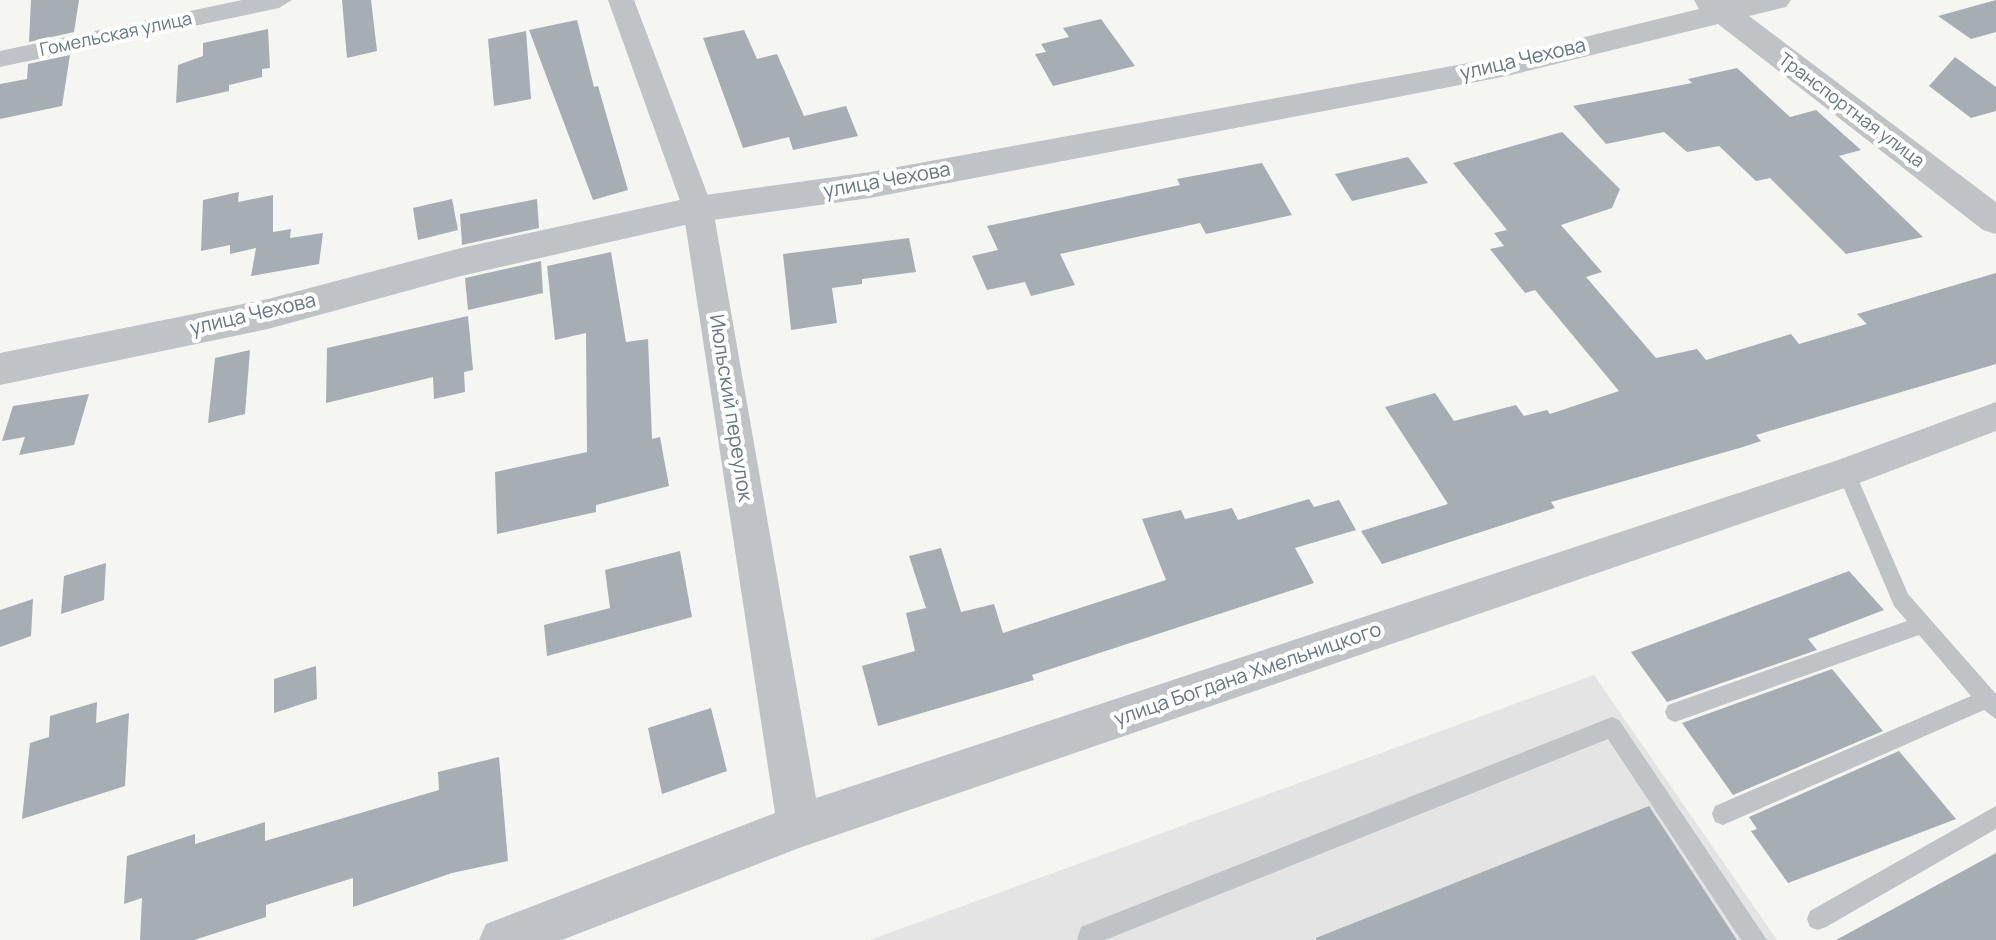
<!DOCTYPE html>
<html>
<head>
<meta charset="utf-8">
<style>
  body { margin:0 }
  canvas { display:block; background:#f5f5f2 }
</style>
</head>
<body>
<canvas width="1996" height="940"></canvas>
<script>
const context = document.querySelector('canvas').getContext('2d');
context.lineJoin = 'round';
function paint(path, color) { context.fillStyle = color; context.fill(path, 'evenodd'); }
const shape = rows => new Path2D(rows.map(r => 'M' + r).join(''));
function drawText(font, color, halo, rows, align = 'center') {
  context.font = font + ' Manrope,sans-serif'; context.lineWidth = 8; context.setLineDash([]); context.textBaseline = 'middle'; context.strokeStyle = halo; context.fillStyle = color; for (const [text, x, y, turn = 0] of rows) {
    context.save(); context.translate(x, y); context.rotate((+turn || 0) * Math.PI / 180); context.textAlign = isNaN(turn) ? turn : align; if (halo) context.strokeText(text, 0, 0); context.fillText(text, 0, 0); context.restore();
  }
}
paint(shape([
  [1594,675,1777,940,870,940]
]), '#e3e4e3');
paint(shape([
  [31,0,79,0,74,32,29,42],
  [342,0,371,0,377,51,347,58],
  [1996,0,1996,32,1971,39,1938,16],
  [1101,19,1135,66,1053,86,1035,54,1046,52,1041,44,1069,37,1063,28],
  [577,20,594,87,598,86,628,190,593,200,529,30],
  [268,29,270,68,262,69,262,77,229,85,229,91,176,103,178,65,203,56,203,43],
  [744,30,757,59,777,54,804,116,846,106,858,136,793,150,789,137,743,148,703,38],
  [526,31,531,99,494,106,488,39],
  [70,55,62,106,0,119,0,84,27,79,28,64],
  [1955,57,1996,87,1996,111,1971,118,1929,86],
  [1737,68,1790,117,1816,110,1861,150,1839,156,1923,237,1846,254,1770,178,1756,181,1719,146,1687,152,1664,132,1606,144,1573,106,1692,83,1688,79],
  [1562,132,1620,189,1612,208,1561,225,1602,272,1586,277,1656,358,1697,349,1706,360,1791,334,1799,344,1867,324,1857,314,1996,273,1996,364,1756,435,1761,441,1743,447,1551,502,1555,508,1382,564,1361,531,1448,504,1385,407,1435,393,1454,421,1516,405,1524,416,1547,410,1550,414,1619,391,1535,290,1525,293,1490,249,1504,246,1494,233,1507,230,1453,163],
  [1408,157,1428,183,1352,201,1335,174],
  [1262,163,1292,215,1206,234,1200,223,1060,254,1075,285,1031,296,1025,282,987,290,972,256,998,250,987,226,1180,185,1177,179],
  [239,192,238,202,273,195,273,232,291,229,290,238,323,233,319,264,251,276,256,248,230,254,230,245,201,251,203,200],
  [452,199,458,230,418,240,413,208],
  [537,199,539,228,462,245,460,214],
  [909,238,916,272,862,279,862,284,832,288,837,323,791,330,783,254],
  [611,252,626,342,648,339,652,439,660,437,669,486,596,505,596,512,497,534,495,472,587,452,586,333,555,340,547,266],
  [541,261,543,293,468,310,465,278],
  [468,316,473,370,464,372,465,392,434,399,433,377,326,403,327,348],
  [250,350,245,414,208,423,215,358],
  [89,394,74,445,19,455,25,437,2,441,13,406],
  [1309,499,1314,507,1339,500,1356,530,1295,548,1314,583,1032,675,1034,680,878,726,862,666,915,651,906,613,926,608,909,556,941,548,961,612,994,604,1003,633,1166,580,1142,519,1181,510,1185,519,1232,508,1238,520],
  [680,551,692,617,547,656,544,625,610,608,605,570],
  [106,563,104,600,61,614,64,576],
  [1849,571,1884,610,1808,639,1817,650,1667,702,1631,652],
  [33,599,31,636,0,647,0,610],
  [316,666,317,699,274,713,274,679],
  [1832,669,1883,731,1733,795,1682,723],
  [97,702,96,723,129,713,125,786,22,819,30,743,49,737,50,716],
  [711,708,727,771,662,794,648,728],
  [1899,751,1956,819,1788,883,1751,831,1757,829,1749,817],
  [499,757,508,861,452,873,353,907,353,878,266,905,266,917,194,940,140,940,142,898,124,904,127,856,195,834,195,844,265,822,265,841,439,790,438,772],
  [1649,806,1737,940,1316,940,1316,938],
  [1996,853,1996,940,1836,940]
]), '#a6aeb3');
paint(shape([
  [1846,465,1852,467,1855,472,1908,594,1996,694,1996,719,1984,710,1723,825,1715,822,1712,814,1715,806,1971,696,1919,635,1675,722,1668,719,1665,712,1668,705,1907,621,1894,606,1837,472,1840,467,1846,465],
  [1612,717,1619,720,1767,940,1741,940,1608,739,1105,940,1077,940,1081,927,1612,717],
  [1996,806,1996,829,1826,927,1818,930,1810,927,1807,919,1810,911,1996,806]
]), '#bfc3c6');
paint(shape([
  [242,0,292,0,279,8,0,67,0,51,242,0],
  [608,0,634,0,713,209,816,798,1838,460,1996,402,1996,431,1859,483,799,848,562,940,479,940,486,924,775,813,683,209,608,0]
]), '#bfc3c6');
paint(shape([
  [1791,0,1786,7,1749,16,1996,202,1996,234,1983,230,1718,24,1507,76,870,198,698,222,461,276,268,329,0,385,0,353,268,299,461,248,698,196,870,172,1507,56,1699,9,1694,0,1791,0]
]), '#bfc3c6');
drawText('18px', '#667681', '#fff', [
  ["Гомельская улица",116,35,-12],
  ["Транспортная улица",1851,111,37]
]);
drawText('20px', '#667681', '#fff', [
  ["улица Чехова",1523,60,-13],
  ["улица Чехова",887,181,-10],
  ["улица Чехова",253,315,-13],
  ["Июльский переулок",730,408,81],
  ["улица Богдана Хмельницкого",1248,675,-19]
]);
</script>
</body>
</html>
